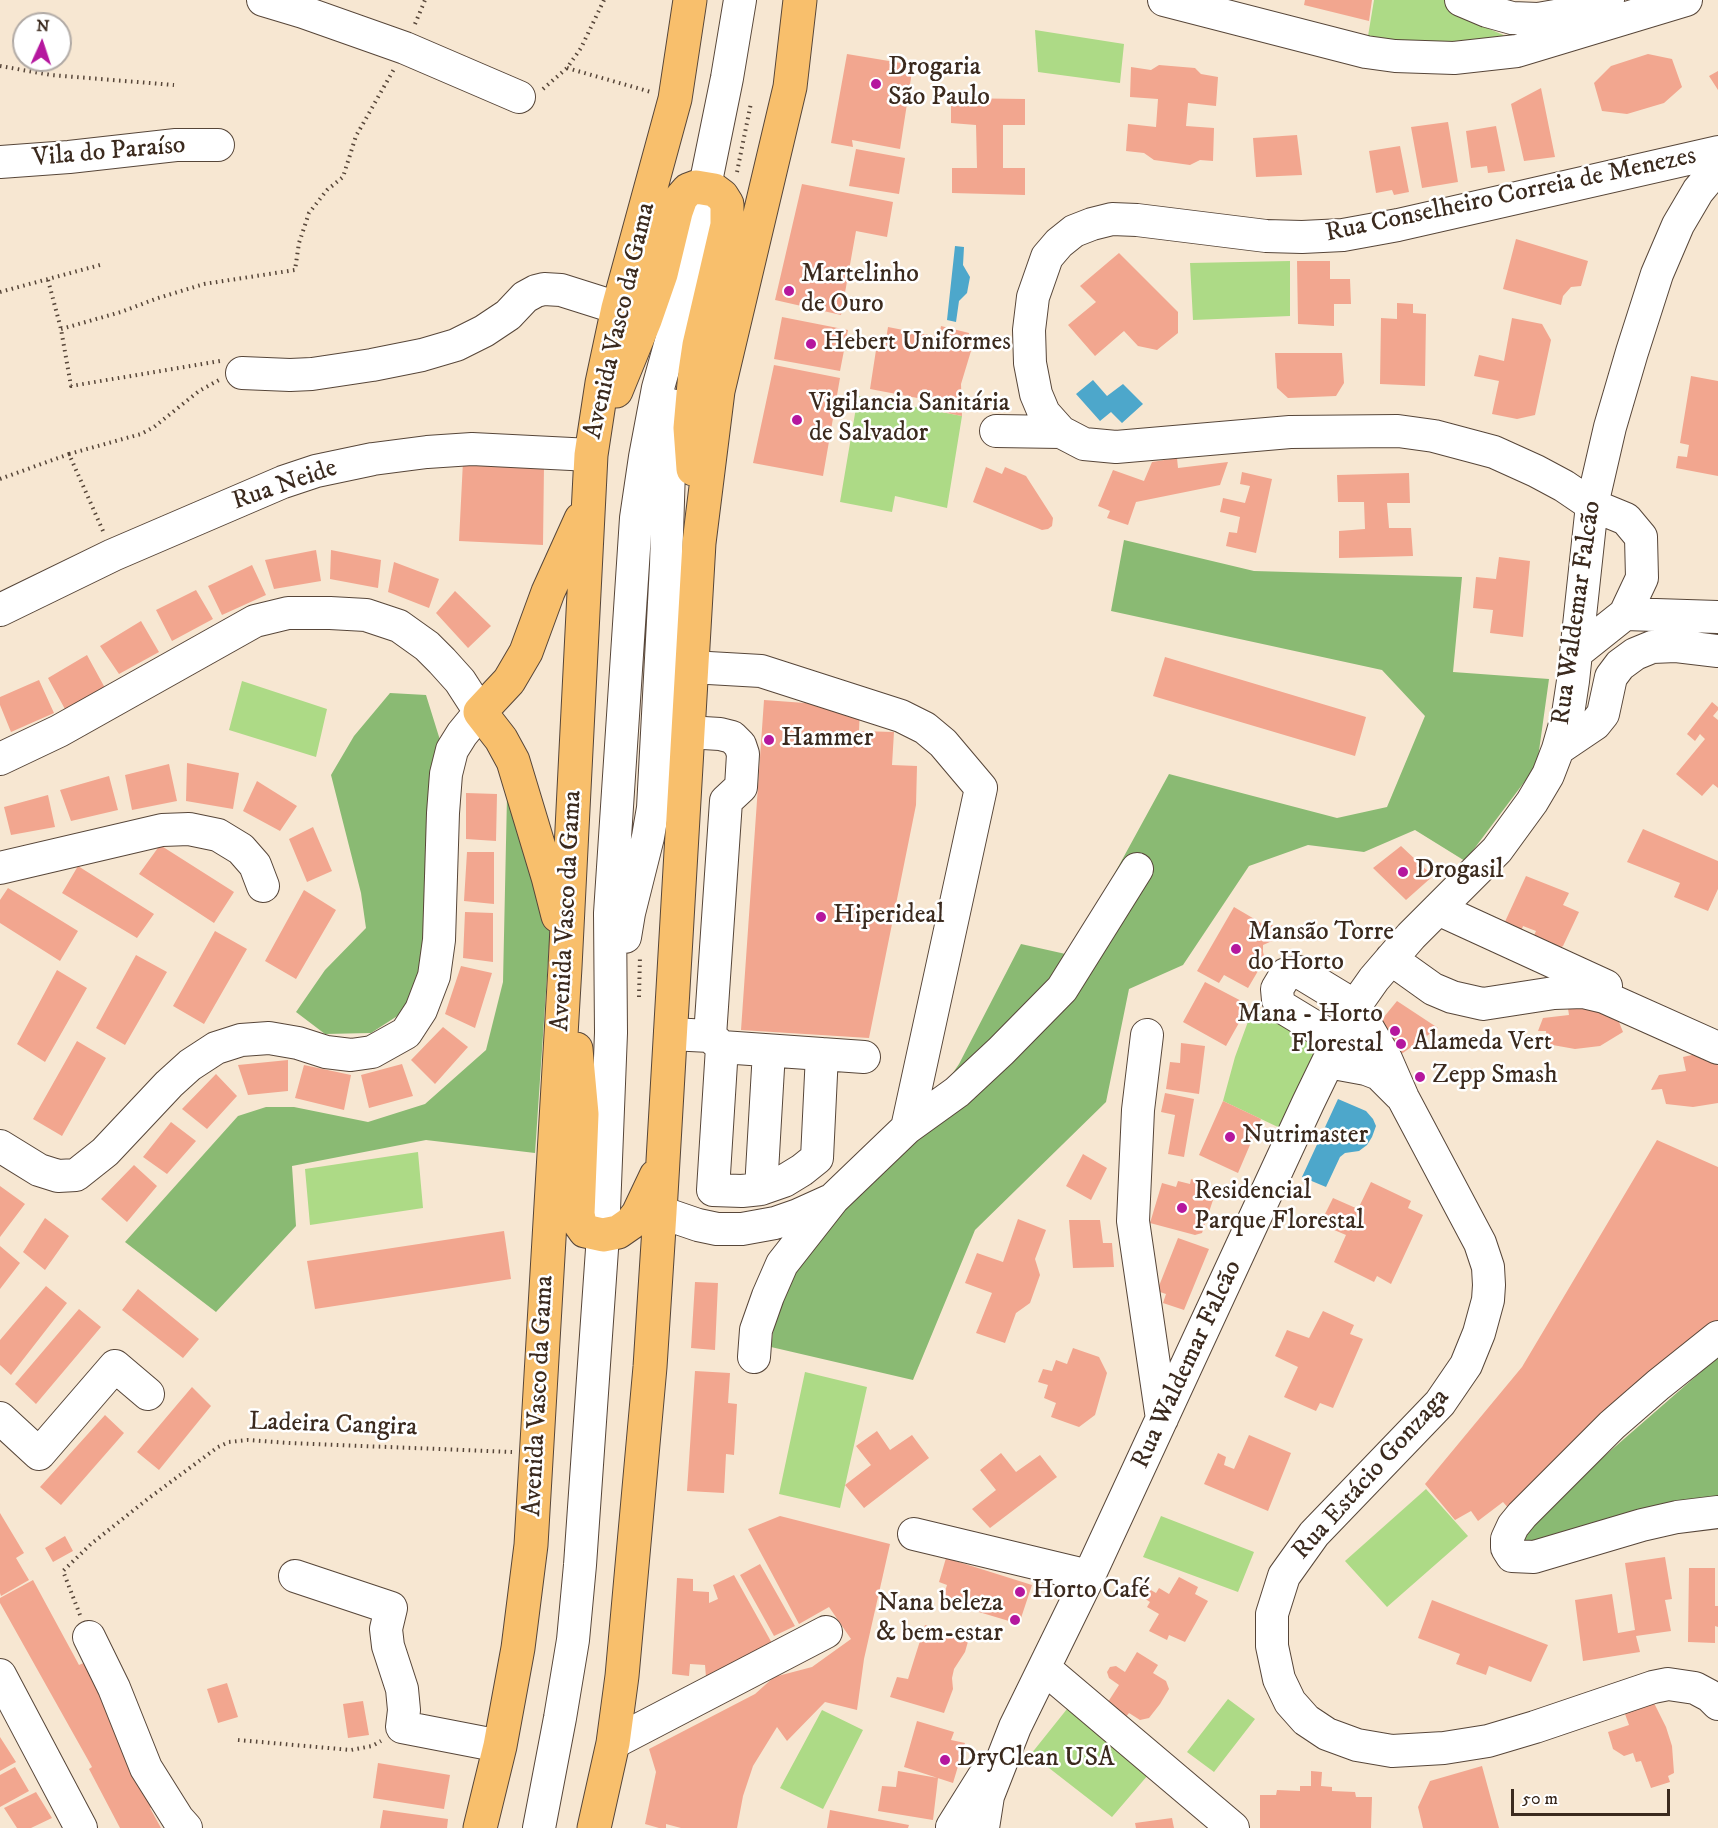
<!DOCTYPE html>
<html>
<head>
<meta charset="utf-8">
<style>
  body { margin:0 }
  #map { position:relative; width:1718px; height:1828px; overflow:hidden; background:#f7e7d2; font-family:"IM FELL DW Pica",serif }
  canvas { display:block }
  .north { position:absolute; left:12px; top:12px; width:60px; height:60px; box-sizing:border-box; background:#fff; border:2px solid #b1aaa5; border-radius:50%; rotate:3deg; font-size:16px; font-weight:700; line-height:24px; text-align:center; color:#3b2a1e }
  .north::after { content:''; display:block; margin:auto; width:21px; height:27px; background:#b5179e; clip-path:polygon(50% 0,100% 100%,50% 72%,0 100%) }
  .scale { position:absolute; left:1511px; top:1789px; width:159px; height:27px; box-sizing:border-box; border:3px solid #3b2a1e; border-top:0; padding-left:8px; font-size:18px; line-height:21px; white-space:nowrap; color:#3b2a1e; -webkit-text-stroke:4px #fff; paint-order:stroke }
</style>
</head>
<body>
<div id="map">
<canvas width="1718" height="1828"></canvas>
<div class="north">N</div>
<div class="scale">50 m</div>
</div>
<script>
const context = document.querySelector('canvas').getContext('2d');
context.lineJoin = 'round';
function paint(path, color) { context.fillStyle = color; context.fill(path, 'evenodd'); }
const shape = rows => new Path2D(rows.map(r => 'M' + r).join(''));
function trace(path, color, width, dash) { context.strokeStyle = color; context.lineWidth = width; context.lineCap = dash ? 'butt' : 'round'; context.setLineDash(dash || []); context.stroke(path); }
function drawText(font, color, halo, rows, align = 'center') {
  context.font = font + ' "IM FELL DW Pica",serif'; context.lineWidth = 5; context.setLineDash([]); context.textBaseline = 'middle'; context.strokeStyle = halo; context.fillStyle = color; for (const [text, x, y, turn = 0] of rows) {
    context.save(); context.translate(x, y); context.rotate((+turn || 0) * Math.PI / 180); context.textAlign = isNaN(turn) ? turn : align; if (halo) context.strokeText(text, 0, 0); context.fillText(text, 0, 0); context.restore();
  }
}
paint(shape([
  [1374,0,1445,0,1462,17,1524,44,1367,42],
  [1035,30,1124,44,1120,83,1038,72],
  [1290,261,1290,316,1193,320,1190,263],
  [858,396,962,416,947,508,895,496,892,512,840,502],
  [242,681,327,709,316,757,229,730],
  [1253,1008,1320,1044,1280,1128,1223,1101,1235,1057],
  [418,1152,423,1208,310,1225,305,1169],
  [805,1372,867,1387,840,1508,779,1494],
  [1426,1489,1468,1536,1387,1607,1345,1561],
  [1161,1516,1254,1552,1238,1592,1143,1557],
  [1228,1699,1255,1719,1214,1772,1187,1752],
  [1071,1704,1154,1768,1112,1817,1031,1754],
  [822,1710,863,1730,823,1809,780,1788]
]), '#adda86');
paint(shape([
  [1124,540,1254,571,1462,577,1453,672,1549,679,1537,765,1465,861,1415,830,1364,852,1308,845,1249,866,1183,965,1129,989,1106,1102,975,1230,913,1380,771,1347,779,1293,830,1221,886,1171,959,1064,1021,944,1070,955,1169,774,1337,818,1387,807,1425,716,1382,670,1111,611],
  [390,693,426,695,440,740,422,968,405,1011,371,1033,325,1034,296,1012,325,970,366,928,361,893,331,775,354,736],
  [507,796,550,932,535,1153,426,1140,292,1166,296,1226,216,1312,125,1242,238,1116,266,1107,294,1107,368,1122,425,1104,486,1050,503,982],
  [1718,1357,1718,1498,1520,1545,1531,1517,1593,1466]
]), '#8aba73');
paint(shape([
  [955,246,964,247,963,265,970,277,967,293,959,301,956,322,947,320],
  [1093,380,1107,396,1123,384,1143,404,1122,423,1111,412,1100,421,1076,394],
  [1338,1099,1366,1111,1373,1119,1376,1126,1372,1137,1367,1145,1359,1151,1345,1153,1340,1157,1326,1187,1302,1177]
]), '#4da7cb');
paint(shape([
  [1305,0,1372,0,1369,21,1304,5],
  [847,54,913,65,900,149,852,140,853,147,831,143],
  [1648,54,1672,59,1682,87,1664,103,1627,114,1602,111,1594,83,1611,66],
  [1159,65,1195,68,1201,74,1218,77,1216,106,1188,103,1186,126,1214,128,1213,161,1200,160,1190,165,1154,160,1144,153,1126,151,1128,124,1156,127,1158,99,1130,97,1131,67,1151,70],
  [1718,71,1718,90,1709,76],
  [1541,88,1555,157,1524,161,1511,104],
  [951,98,1025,99,1025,125,1003,125,1003,168,1025,168,1025,195,952,193,952,168,977,168,976,125,951,123],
  [1448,122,1458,182,1422,188,1411,127],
  [1496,126,1505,171,1488,173,1487,166,1471,168,1466,131],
  [1297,135,1302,175,1256,177,1253,138],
  [1400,146,1409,192,1394,195,1392,190,1376,193,1369,151],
  [856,149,905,158,899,194,849,186],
  [802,184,893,202,887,237,856,231,841,315,775,300],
  [1516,239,1588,261,1581,286,1571,287,1563,296,1561,305,1503,289],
  [1119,253,1178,312,1178,333,1157,350,1138,346,1124,331,1095,356,1068,325,1096,302,1080,286],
  [1297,261,1330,261,1330,279,1350,279,1351,304,1334,304,1334,326,1298,324],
  [1397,303,1413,304,1413,313,1426,314,1425,386,1380,384,1381,318,1397,319],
  [782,317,848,330,840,371,774,359],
  [1512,318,1542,324,1551,340,1535,415,1517,419,1492,414,1499,381,1474,376,1479,355,1504,361],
  [941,326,969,333,971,351,961,384,962,416,927,409,928,400,870,389,876,350,884,351,888,327,939,337],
  [1275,353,1342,353,1344,383,1336,396,1288,398,1277,388],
  [774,365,840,378,823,476,753,463],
  [1691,376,1718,381,1718,476,1676,468,1678,456,1687,457,1689,445,1680,443],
  [1177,458,1178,468,1228,462,1220,485,1136,502,1128,525,1107,518,1110,511,1098,506,1113,470,1144,481,1152,462],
  [463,461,544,466,543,545,459,541],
  [986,467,1002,474,1005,467,1026,476,1053,518,1052,526,1048,529,1042,530,973,502],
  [1242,472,1272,479,1256,553,1226,546,1229,532,1237,533,1240,517,1220,512,1223,498,1245,503,1250,486,1240,484],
  [1409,473,1410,503,1387,503,1389,528,1411,528,1413,556,1339,558,1339,531,1365,529,1364,502,1338,502,1337,475],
  [316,550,321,581,274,589,265,560],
  [331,550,381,560,378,588,330,579],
  [1499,557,1530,561,1523,637,1490,633,1493,610,1473,608,1476,577,1496,579],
  [394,562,439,579,429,608,388,592],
  [252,565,266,595,222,615,208,586],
  [196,590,213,619,172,641,156,610],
  [455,591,491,626,468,648,436,613],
  [141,621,159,652,119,674,100,646],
  [87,655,105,688,66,711,48,678],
  [1165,657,1366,717,1355,756,1153,696],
  [39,680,54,713,11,732,0,705,0,697],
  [764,700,860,707,859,731,894,732,892,765,917,766,916,805,869,1038,741,1030],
  [1712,702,1718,707,1718,710,1713,716,1718,720,1718,788,1713,784,1702,796,1676,774,1705,739,1700,734,1695,741,1687,734],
  [187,763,239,773,233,809,186,801],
  [169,764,177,801,132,810,125,775],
  [109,776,118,810,71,821,60,790],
  [257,781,297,806,280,831,243,811],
  [466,793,497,794,496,841,466,839],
  [48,795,55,827,11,835,4,807],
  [313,827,332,871,307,882,289,839],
  [1643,829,1718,861,1718,889,1708,911,1674,897,1680,883,1627,862],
  [160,845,234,892,214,923,139,874],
  [1401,846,1433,876,1406,900,1373,868],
  [467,852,494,852,494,904,464,901],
  [78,866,154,914,137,938,62,893],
  [1526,876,1569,893,1563,905,1579,912,1563,946,1556,950,1532,940,1536,931,1523,926,1520,934,1503,926],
  [8,888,78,931,60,961,0,923,0,900],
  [304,890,336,910,296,979,265,961],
  [1234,907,1268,927,1272,925,1279,929,1272,941,1263,945,1263,952,1265,959,1248,988,1224,975,1219,983,1197,971],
  [465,912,493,913,493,962,463,958],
  [215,931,247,949,204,1024,173,1006],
  [136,955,167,972,125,1045,96,1028],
  [461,966,492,973,475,1028,445,1014],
  [57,970,87,988,45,1062,17,1044],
  [1205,982,1249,1005,1226,1046,1183,1022],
  [1397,1001,1438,1028,1393,1060,1379,1023],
  [1567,1002,1625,1020,1619,1022,1623,1032,1600,1046,1575,1049,1547,1044,1546,1031,1538,1031,1543,1018,1569,1015],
  [443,1027,468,1047,435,1084,411,1060],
  [77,1041,106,1058,62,1136,33,1119],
  [1181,1043,1205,1046,1199,1094,1166,1089,1170,1062,1180,1063],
  [1701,1053,1703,1060,1715,1058,1718,1066,1718,1103,1693,1107,1666,1104,1662,1089,1651,1090,1659,1075,1686,1071,1683,1057],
  [288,1060,288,1091,248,1095,238,1065],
  [402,1064,413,1096,369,1108,361,1075],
  [304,1065,351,1075,344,1110,295,1098],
  [216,1074,237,1096,207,1129,182,1109],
  [1165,1093,1194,1099,1184,1157,1168,1154,1175,1115,1161,1112],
  [1223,1101,1261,1119,1238,1173,1199,1155],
  [171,1122,196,1141,167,1174,143,1157],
  [1657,1140,1718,1167,1718,1328,1511,1511,1503,1502,1478,1521,1471,1511,1455,1520,1425,1484,1522,1367],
  [1083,1154,1107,1168,1091,1200,1066,1186],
  [134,1165,157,1186,127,1222,101,1199],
  [1191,1179,1210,1184,1208,1190,1215,1194,1202,1233,1195,1235,1150,1223,1162,1183,1176,1187,1178,1181,1190,1184],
  [1371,1182,1411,1201,1408,1208,1423,1215,1391,1284,1377,1276,1374,1282,1334,1262,1346,1235,1320,1224,1333,1198,1358,1209],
  [0,1186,25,1204,0,1237],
  [45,1218,69,1236,45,1270,23,1252],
  [1018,1219,1046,1230,1035,1259,1040,1275,1030,1303,1016,1313,1005,1343,976,1333,992,1293,965,1283,977,1253,1003,1262],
  [1069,1220,1100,1220,1103,1243,1112,1243,1114,1267,1073,1268],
  [504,1231,511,1279,315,1309,307,1261],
  [1178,1238,1209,1249,1184,1310,1163,1303,1166,1294,1157,1291],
  [0,1246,20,1263,0,1289],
  [695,1282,718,1283,715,1350,691,1348],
  [46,1286,67,1303,11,1375,0,1365,0,1340],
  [138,1289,199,1339,183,1358,122,1310],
  [79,1309,101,1327,36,1404,15,1384],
  [1323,1311,1354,1325,1350,1334,1363,1339,1333,1408,1320,1403,1316,1411,1284,1397,1298,1367,1275,1356,1287,1330,1309,1338],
  [1073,1348,1099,1357,1107,1373,1095,1415,1079,1427,1051,1417,1056,1403,1044,1398,1048,1385,1038,1382,1043,1369,1052,1371,1056,1360,1067,1364],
  [695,1371,730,1373,728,1403,737,1404,734,1455,726,1454,724,1493,687,1491],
  [192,1387,211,1406,159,1470,137,1452],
  [105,1415,124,1433,61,1505,40,1487],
  [877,1431,890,1450,912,1435,929,1458,864,1508,845,1485,871,1465,856,1446],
  [1249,1435,1291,1453,1268,1511,1204,1484,1218,1453,1226,1457,1224,1465,1234,1469],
  [1001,1453,1016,1472,1040,1455,1057,1477,990,1528,972,1509,996,1490,980,1470],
  [0,1513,24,1553,16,1558,29,1580,1,1596,0,1593],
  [780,1516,890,1544,864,1659,857,1710,825,1702,787,1741,777,1727,753,1766,743,1796,737,1828,681,1828,666,1824,666,1828,659,1828,645,1824,656,1772,649,1749,755,1694,774,1677,812,1667,851,1639,829,1607,799,1624,748,1529],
  [65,1536,73,1551,53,1562,45,1548],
  [1665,1557,1672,1599,1665,1600,1671,1631,1636,1636,1640,1652,1583,1661,1575,1600,1612,1594,1618,1633,1635,1630,1625,1563],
  [946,1558,1032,1585,1019,1624,942,1601,947,1585,939,1582],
  [760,1564,795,1626,774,1636,740,1575],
  [1689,1568,1715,1568,1715,1606,1718,1606,1718,1627,1715,1626,1715,1643,1688,1642],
  [734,1575,773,1645,706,1677,705,1665,690,1664,689,1676,672,1674,677,1578,693,1579,693,1591,709,1592,709,1603,718,1599,713,1585],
  [1179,1577,1198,1587,1195,1594,1208,1601,1185,1642,1169,1635,1167,1640,1149,1631,1159,1614,1147,1607,1150,1602,1144,1598,1143,1595,1146,1591,1149,1589,1156,1593,1159,1588,1169,1594],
  [33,1580,79,1665,88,1661,156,1805,150,1808,161,1828,120,1828,89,1769,92,1767,0,1603,0,1598],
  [1432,1600,1548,1645,1531,1682,1489,1666,1486,1675,1456,1664,1460,1654,1418,1638],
  [925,1625,969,1638,965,1652,954,1669,952,1678,953,1689,944,1713,890,1697,897,1677,908,1679],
  [1137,1652,1158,1665,1153,1673,1166,1681,1169,1689,1160,1704,1149,1718,1140,1720,1129,1713,1125,1718,1106,1705,1119,1685,1109,1678,1107,1672,1110,1667,1116,1666,1125,1672],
  [227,1683,238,1717,218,1723,207,1689],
  [363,1701,369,1735,348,1738,343,1704],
  [1621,1703,1654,1703,1666,1727,1672,1746,1674,1773,1668,1776,1670,1782,1651,1788,1641,1761,1636,1762,1633,1753,1624,1756,1613,1749,1608,1732,1629,1725],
  [917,1721,954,1732,951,1740,965,1743,953,1783,904,1767],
  [0,1737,16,1762,0,1771],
  [378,1763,450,1775,444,1809,373,1798],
  [1482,1766,1499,1828,1423,1828,1418,1807,1430,1781],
  [15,1767,29,1791,0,1807,0,1775],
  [898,1771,938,1778,933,1820,878,1811,882,1786,896,1787],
  [1311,1771,1322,1772,1321,1786,1332,1787,1332,1791,1355,1792,1356,1797,1372,1797,1371,1828,1260,1828,1260,1795,1276,1795,1277,1790,1300,1791,1300,1786,1311,1786],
  [36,1792,52,1818,31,1828,17,1828,4,1808],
  [383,1810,448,1819,447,1828,380,1828],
  [830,1810,909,1825,908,1828,827,1828],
  [1172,1818,1174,1828,1136,1828,1135,1823]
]), '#f2a68f');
const minor = shape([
  [263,0,303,12,405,48,519,97],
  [1164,0,1366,52,1395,56,1454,58,1517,51,1686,0],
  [1461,0,1487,11,1512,18,1538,19,1561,15,1608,0],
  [0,162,69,157,176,145,218,145],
  [242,373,290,375,312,374,372,365,422,355,456,345,484,331,508,315,525,297,536,291,544,289,561,290,618,308],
  [996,431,1061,432],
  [0,610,113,555,283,482,316,471,373,459,427,452,472,449,591,455],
  [1625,614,1718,617],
  [1576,653,1625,614,1642,578,1641,537,1626,519,1592,505,1564,486,1536,471,1494,452,1434,436,1398,431,1290,432,1116,447,1084,444,1061,432,1044,413,1036,394,1030,363,1029,330,1033,297,1047,257,1059,243,1074,231,1092,224,1112,219,1137,220,1266,236,1302,237,1343,235,1398,225,1718,152],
  [691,667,761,671,901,716,925,728,943,743,981,788,907,1128,833,1199,782,1264,768,1296,756,1330,754,1357],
  [1558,749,1595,724,1603,714,1611,677,1620,665,1635,654,1652,647,1676,646,1718,651],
  [0,759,59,731,255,621,288,613,330,613,366,615,399,626,427,646,442,661,460,681,480,712,462,734,452,750,446,774,443,813,439,940,434,976,421,1010,406,1033,372,1052,351,1055,326,1052,298,1043,269,1038,241,1040,216,1048,190,1065,169,1084,105,1152,76,1175,58,1176,39,1170,0,1146],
  [0,868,162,830,189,829,218,835,241,849,255,865,263,886],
  [1438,909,1606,986],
  [625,937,629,913,648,837,653,808,666,565,671,405],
  [1391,959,1433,989,1452,997,1483,1004,1554,993,1583,992,1604,997,1718,1048],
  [670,1034,710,1036,726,801,741,787,743,754,740,745,732,737,720,734,687,732],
  [1147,1035,1138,1110,1133,1221,1162,1419],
  [710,1036,722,1047,713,1190,742,1191,761,1189,784,1181,802,1170,817,1158,822,1054],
  [1338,1041,1282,1007,1278,1000,1277,989,1286,974,1299,972,1355,1006,1386,1059,1403,1098,1480,1243,1488,1267,1489,1285,1488,1300,1479,1333,1466,1365,1440,1403,1314,1534,1284,1576,1272,1614,1272,1646,1279,1679,1290,1702,1306,1720,1327,1734,1357,1745,1392,1751,1444,1748,1488,1741,1535,1727,1653,1687,1668,1684,1695,1688,1710,1696,1718,1704],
  [722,1047,864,1057],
  [1328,1062,1366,1069,1379,1074,1400,1095],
  [907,1128,957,1092,1001,1051,1062,989,1137,869],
  [761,1189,769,1051],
  [660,1212,698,1225,717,1229,742,1229,775,1223,798,1215,829,1201],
  [1718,1337,1658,1385,1612,1425,1522,1515,1513,1526,1507,1539,1507,1548,1512,1556,1534,1557,1642,1525,1677,1517,1718,1512],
  [0,1418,39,1454,115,1366,148,1394],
  [914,1534,1089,1576],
  [295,1576,391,1608,386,1629,388,1646,402,1689,404,1710,402,1727,500,1746],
  [89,1637,114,1688,146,1768,178,1819,186,1828],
  [1044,1668,1233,1828],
  [0,1675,81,1828],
  [613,1743,826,1632],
  [952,1827,984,1776],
  [539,1828,560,1718,573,1640,580,1565,603,1235,611,1033,610,913,636,518,645,457,658,388,680,309,727,78,740,0],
  [983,1828,988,1796,1015,1727,1089,1576,1308,1103,1355,1006,1374,979,1411,936,1497,850,1532,802,1548,775,1558,749,1568,714,1573,681,1592,505,1610,427,1632,352,1657,274,1678,225,1698,191,1718,167]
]);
const major = shape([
  [616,391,645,320,661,274,676,212,681,198,688,190,696,187,714,190,722,196,727,204,727,225,699,345,695,372,690,428,693,469],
  [558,916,548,877,513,761,501,739,480,712,509,681,526,652,548,592,581,519],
  [576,1049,582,1114,578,1214,580,1224,585,1231,603,1235,618,1232,631,1223,638,1214,656,1176],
  [480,1828,500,1746,518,1648,531,1545,565,967,591,455,602,383,618,308,675,99,690,0],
  [594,1828,613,1743,622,1676,650,1367,660,1212,699,543,718,391,790,87,800,0]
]);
trace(minor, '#574639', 34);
trace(major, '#574639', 35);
trace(shape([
  [415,24,425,0],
  [0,66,51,75,174,85],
  [567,68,651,92],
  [543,89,567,68,581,48,604,0],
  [737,172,751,103],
  [48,280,61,329,71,386,220,361],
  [0,292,100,265],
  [61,329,121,312,158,298,204,284,295,270,299,243,309,213,327,190,343,177,356,136,394,69],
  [69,454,141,434,154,427,199,391,219,380],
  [0,479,69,454,103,531],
  [639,997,640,956],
  [80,1615,63,1571,91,1544,149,1498,218,1447,229,1442,248,1440,289,1443,512,1452],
  [238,1740,351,1750,372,1746,381,1741]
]), '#574639', 4, [1.5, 4.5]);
trace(minor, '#fff', 32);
trace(major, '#f8bf6c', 33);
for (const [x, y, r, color] of [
  [876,84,6,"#b5179e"],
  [789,291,6,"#b5179e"],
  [811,344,6,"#b5179e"],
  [797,420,6,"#b5179e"],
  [769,740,6,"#b5179e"],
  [1403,872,6,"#b5179e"],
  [821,917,6,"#b5179e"],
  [1236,949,6,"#b5179e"],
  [1395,1031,6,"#b5179e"],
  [1401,1044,6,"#b5179e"],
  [1420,1077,6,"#b5179e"],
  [1230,1137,6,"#b5179e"],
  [1182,1208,6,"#b5179e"],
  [1020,1592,6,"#b5179e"],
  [1015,1620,6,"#b5179e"],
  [945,1760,6,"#b5179e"]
]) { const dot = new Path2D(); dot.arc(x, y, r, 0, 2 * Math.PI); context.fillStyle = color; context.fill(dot); trace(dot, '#fff', 2); }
drawText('26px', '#3b2a1e', '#fff', [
  ["Drogaria",888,69],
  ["São Paulo",888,99],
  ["Martelinho",801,276],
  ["de Ouro",801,306],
  ["Hebert Uniformes",823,344],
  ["Vigilancia Sanitária",809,405],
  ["de Salvador",809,435],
  ["Hammer",781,740],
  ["Drogasil",1415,872],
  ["Hiperideal",833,917],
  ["Mansão Torre",1248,934],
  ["do Horto",1248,964],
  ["Mana - Horto",1383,1016,"right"],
  ["Florestal",1383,1046,"right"],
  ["Alameda Vert",1413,1044],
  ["Zepp Smash",1432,1077],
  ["Nutrimaster",1242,1137],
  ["Residencial",1194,1193],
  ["Parque Florestal",1194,1223],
  ["Horto Café",1032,1592],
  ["Nana beleza",1003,1605,"right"],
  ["& bem-estar",1003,1635,"right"],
  ["DryClean USA",957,1760]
], 'left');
drawText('26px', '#3b2a1e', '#fff', [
  ["Vila do Paraíso",109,153,-5],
  ["Rua Conselheiro Correia de Menezes",1511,196,-12],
  ["Avenida Vasco da Gama",621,321,-77],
  ["Rua Neide",285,486,-19],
  ["Rua Waldemar Falcão",1578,613,-82],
  ["Avenida Vasco da Gama",568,911,-87],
  ["Rua Waldemar Falcão",1188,1365,-65],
  ["Avenida Vasco da Gama",540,1396,-87],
  ["Ladeira Cangira",333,1426,2],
  ["Rua Estácio Gonzaga",1372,1475,-48]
]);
</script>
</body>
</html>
